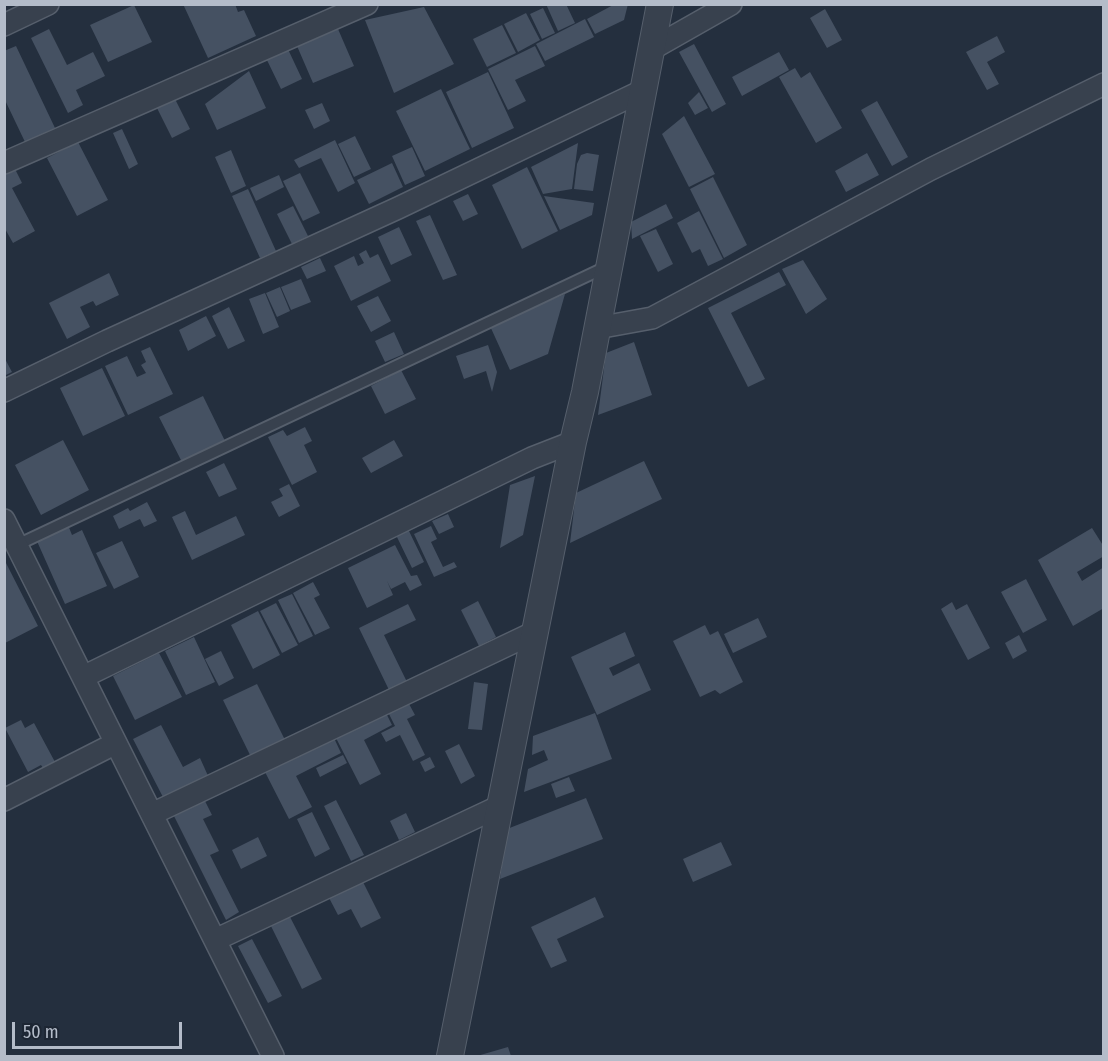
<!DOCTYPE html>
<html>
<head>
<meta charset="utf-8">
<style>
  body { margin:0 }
  #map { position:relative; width:1108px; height:1061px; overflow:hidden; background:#242f3e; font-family:"Fira Sans Condensed",sans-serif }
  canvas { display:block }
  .frame { position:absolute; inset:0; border:6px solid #b4bcc9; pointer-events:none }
  .scale { position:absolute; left:12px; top:1022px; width:170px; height:27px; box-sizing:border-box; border:3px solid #b4bcc9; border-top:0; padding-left:8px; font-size:18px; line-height:21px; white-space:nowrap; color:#b4bcc9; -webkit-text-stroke:4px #1d2633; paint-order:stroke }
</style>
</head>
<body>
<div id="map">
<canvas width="1108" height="1061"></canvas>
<div class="frame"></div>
<div class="scale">50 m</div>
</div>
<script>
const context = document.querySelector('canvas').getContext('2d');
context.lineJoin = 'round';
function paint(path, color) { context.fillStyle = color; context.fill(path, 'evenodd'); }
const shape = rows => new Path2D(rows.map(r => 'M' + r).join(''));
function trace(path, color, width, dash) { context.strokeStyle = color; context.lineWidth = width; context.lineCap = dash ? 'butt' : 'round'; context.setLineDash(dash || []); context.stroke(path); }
paint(shape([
  [183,4,235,4,238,12,244,10,256,36,208,58],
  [546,4,566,4,575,23,558,31],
  [615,4,628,4,624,20,595,34,587,19],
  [134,5,152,42,108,62,90,25],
  [424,7,454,64,394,93,365,20],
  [543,8,555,33,542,39,530,14],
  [825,9,842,40,827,48,810,18],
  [526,13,540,40,518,52,504,24],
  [585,19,594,37,545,61,536,44],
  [502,25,516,53,487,67,473,39],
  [49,29,67,65,93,52,105,76,76,90,83,105,68,113,31,38],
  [338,29,354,66,313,83,297,46],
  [997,36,1005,52,987,62,999,84,987,90,966,52],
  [694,44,726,104,712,112,679,52],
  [286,45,302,79,281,89,265,56],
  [16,46,55,128,25,142,4,98,4,51],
  [535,46,545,66,515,80,526,101,508,110,488,69],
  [779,52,789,70,742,96,732,77],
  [795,68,801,78,810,72,842,128,816,143,779,77],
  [249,71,266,108,217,130,205,104],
  [488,72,514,128,472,148,446,92],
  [441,89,470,149,425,171,396,111],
  [699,92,708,108,695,115,688,103],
  [175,99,190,129,172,138,157,108],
  [877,101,908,157,892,166,861,110],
  [322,103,330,121,314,129,305,110],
  [684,116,715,174,689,187,662,134],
  [122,129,138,164,129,169,113,133],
  [355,136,371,169,354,177,338,144],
  [335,140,355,183,338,192,321,158,299,168,294,160],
  [78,142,108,200,77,216,47,158],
  [578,143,572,189,543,194,531,167],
  [412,147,425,176,405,185,392,156],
  [231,150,246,186,231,193,215,157],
  [587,153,599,155,593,191,574,189,577,164,581,155],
  [867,153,879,175,846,192,835,171],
  [392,163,403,187,369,204,357,180],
  [14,167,22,183,12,188,35,231,13,243,4,227,4,172],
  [527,167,558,231,522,249,492,185],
  [300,173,320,213,303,221,283,181],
  [279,175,284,187,256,201,250,188],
  [713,177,747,245,724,258,690,189],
  [248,189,276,251,260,258,232,196],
  [468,194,478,214,463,221,453,201],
  [544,196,594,203,592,215,560,230],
  [666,204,673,218,632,239,631,222],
  [293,206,308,236,292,244,277,214],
  [699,211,723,259,708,266,700,249,692,253,677,223],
  [430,215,457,275,443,280,416,221],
  [399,227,412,255,391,265,378,237],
  [656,229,673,264,658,272,640,236],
  [366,250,370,258,378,254,391,281,351,301,334,266,354,256,358,266,364,263,359,254],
  [320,258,326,271,307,279,301,267],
  [803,260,827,299,806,314,782,269],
  [779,272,786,285,731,313,765,379,748,387,708,308],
  [109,273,119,295,96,306,93,301,80,307,90,327,67,339,49,303],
  [301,279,311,302,291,310,281,287],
  [280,287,290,311,277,317,266,293],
  [265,293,279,327,263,334,249,299],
  [565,294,548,354,510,370,490,326],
  [378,296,391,321,371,332,357,306],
  [229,307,245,341,228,349,212,316],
  [206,316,216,336,188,351,179,330],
  [394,332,404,354,385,362,375,341],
  [634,342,652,395,598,415,606,353],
  [488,345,497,372,492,392,486,371,464,379,456,356],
  [150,347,173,394,128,415,105,366,127,356,137,377,146,373,141,365,146,362,141,351],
  [4,357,12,372,4,376],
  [102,368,125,416,83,436,60,388],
  [401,370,416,399,385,414,371,386],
  [203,396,225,441,182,462,159,417],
  [305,427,312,441,304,445,317,472,292,485,268,437,283,430,287,436],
  [63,440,89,490,41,515,15,465],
  [394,440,403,456,371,473,362,458],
  [644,461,662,499,570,543,576,493],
  [224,463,237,489,219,497,206,472],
  [535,476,523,535,500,548,510,485],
  [289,484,300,506,279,517,271,502,283,496,279,489],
  [147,502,157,521,144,527,140,519,119,529,113,516,128,508,130,511],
  [185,511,196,535,236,516,245,535,192,560,172,517],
  [448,514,454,527,439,534,432,521],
  [68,525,72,535,82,530,107,586,65,604,36,539],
  [431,526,437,539,431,542,443,567,454,562,457,567,434,577,414,534],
  [1092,528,1104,547,1104,556,1077,572,1082,581,1104,567,1104,608,1073,626,1038,560],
  [408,529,424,562,412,568,396,535],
  [122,541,139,577,114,589,96,553],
  [395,545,411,576,417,575,422,585,410,591,405,582,391,589,387,581,393,595,367,608,348,568],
  [5,561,38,626,5,643],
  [1026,579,1047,620,1023,633,1001,592],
  [313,582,320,595,314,598,330,628,315,635,293,593],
  [292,594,313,636,299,643,278,600],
  [478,601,496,637,479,646,461,610],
  [952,602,956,610,967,604,990,648,968,660,941,609],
  [276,603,298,645,282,653,260,611],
  [408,604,416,620,384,635,407,682,389,690,359,628],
  [258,611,280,655,253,669,231,625],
  [758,618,767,637,733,653,724,634],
  [705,625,710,635,718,631,743,682,720,694,715,690,700,697,673,641],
  [625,632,635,656,609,668,613,676,639,663,651,690,597,715,571,657],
  [1019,635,1027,651,1013,659,1005,643],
  [194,637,215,682,186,695,165,651],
  [221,651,234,678,219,686,205,659],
  [159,653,182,697,135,720,113,676],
  [474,682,488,684,482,730,468,729],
  [257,684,286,742,252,759,223,700],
  [408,702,415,715,407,719,425,755,413,761,400,735,386,742,381,733,395,726,388,712],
  [386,713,392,725,364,740,381,774,360,785,336,738],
  [595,713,612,759,524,792,528,769,548,760,544,750,532,755,533,736],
  [21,720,25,728,34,723,55,762,43,768,41,765,28,772,5,728],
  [161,725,183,767,200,758,209,778,165,801,133,739],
  [334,738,341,753,296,776,312,807,289,819,265,772],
  [459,744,475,776,461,784,445,751],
  [343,755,347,763,320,777,316,768],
  [430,757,435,767,425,772,420,762],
  [569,777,575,791,556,798,551,784],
  [586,798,603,839,500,879,507,829],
  [336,800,364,855,351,861,324,806],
  [205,801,212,815,203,819,219,851,210,855,239,912,226,920,174,816],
  [312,812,330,849,315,857,297,819],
  [406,813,415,832,399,840,390,821],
  [258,837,267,856,241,869,232,850],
  [721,842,732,865,693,882,683,859],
  [361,878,381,918,361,928,351,909,338,915,327,894],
  [595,897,604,917,557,939,567,961,551,968,531,927],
  [289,915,322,979,302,989,270,924],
  [252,939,282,996,268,1003,238,946],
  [508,1047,511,1056,477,1056]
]), '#455162');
const service = shape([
  [17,545,606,267]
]);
const minor = shape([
  [4,25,48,4],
  [650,50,731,4],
  [4,163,367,4],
  [597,328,652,318,931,169,1104,84],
  [4,391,107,341,398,208,644,90],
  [4,520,273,1056],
  [83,677,532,458,573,442],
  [4,800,116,743],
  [152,814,535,632],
  [215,940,500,806]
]);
const tertiary = shape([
  [450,1056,573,442,585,392,660,4]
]);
trace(service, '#565f6c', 14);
trace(minor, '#565f6c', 24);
trace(tertiary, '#565f6c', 28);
trace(service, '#38414e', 10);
trace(minor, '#38414e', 21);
trace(tertiary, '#38414e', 26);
</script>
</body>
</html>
